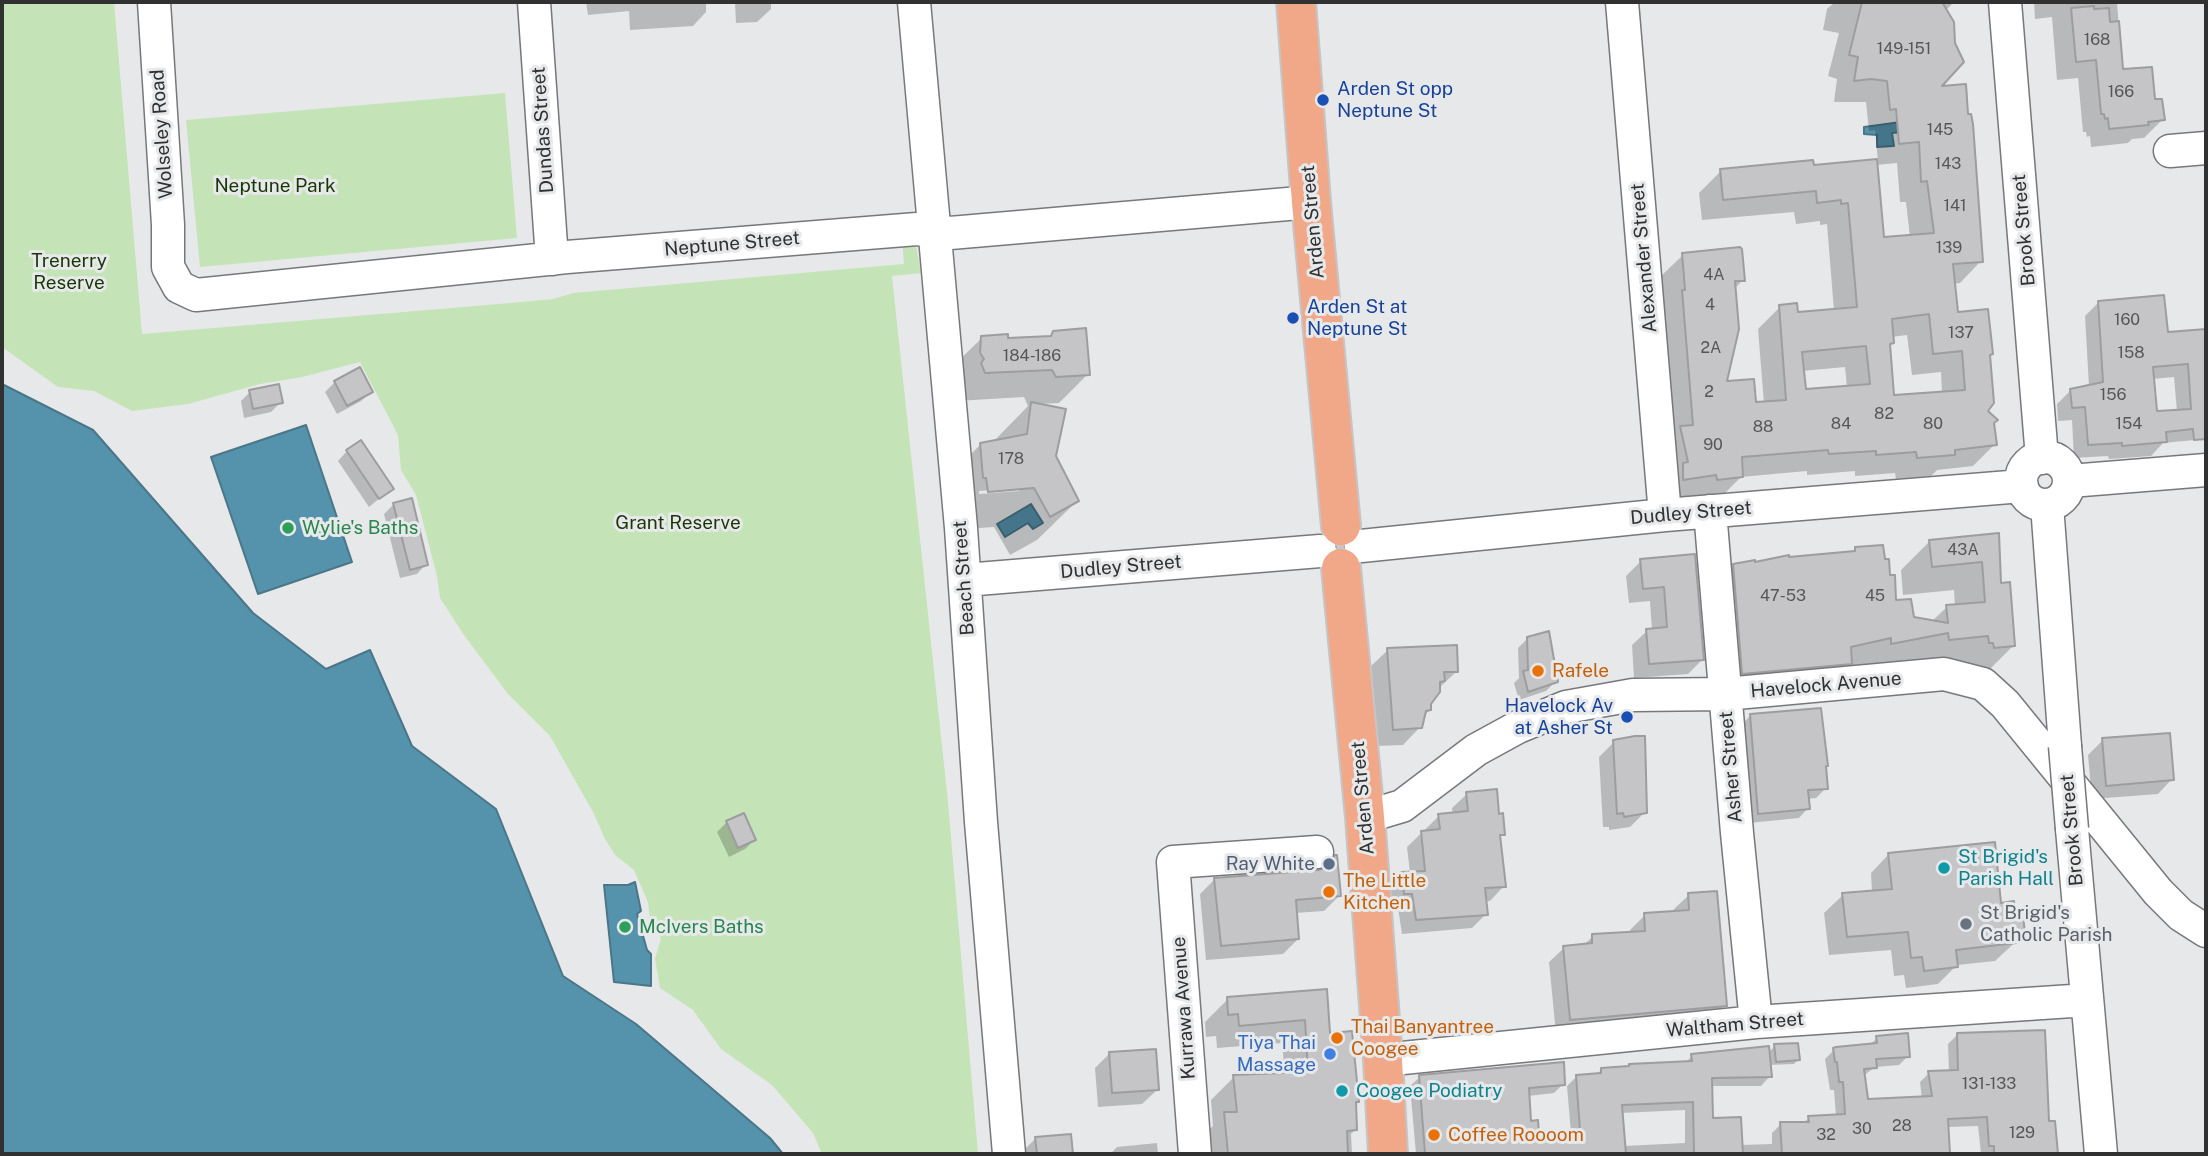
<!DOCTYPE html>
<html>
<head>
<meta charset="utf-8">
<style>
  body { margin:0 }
  #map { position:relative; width:2208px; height:1156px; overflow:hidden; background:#e7e8ea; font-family:"Public Sans",sans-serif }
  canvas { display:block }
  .frame { position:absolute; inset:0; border:4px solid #313132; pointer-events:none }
</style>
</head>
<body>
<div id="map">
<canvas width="2208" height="1156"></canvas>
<div class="frame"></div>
</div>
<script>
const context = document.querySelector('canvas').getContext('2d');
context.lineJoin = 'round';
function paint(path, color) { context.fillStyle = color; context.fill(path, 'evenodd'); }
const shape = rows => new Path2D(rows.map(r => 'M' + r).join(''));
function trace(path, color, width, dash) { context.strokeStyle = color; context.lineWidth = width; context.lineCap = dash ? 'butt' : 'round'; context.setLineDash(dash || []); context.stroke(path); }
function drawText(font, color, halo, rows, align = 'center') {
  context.font = font + ' "Public Sans",sans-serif'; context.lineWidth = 6; context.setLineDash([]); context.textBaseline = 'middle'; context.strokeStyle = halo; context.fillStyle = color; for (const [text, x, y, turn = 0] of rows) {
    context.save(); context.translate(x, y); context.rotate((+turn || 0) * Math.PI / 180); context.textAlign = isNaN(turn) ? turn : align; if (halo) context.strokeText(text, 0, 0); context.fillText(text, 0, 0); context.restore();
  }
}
paint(shape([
  [2,2,114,2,142,334,511,303,553,299,573,293,904,264,902,239,916,246,921,273,892,276,948,802,978,1154,822,1154,813,1133,772,1085,721,1049,693,1010,660,988,655,959,661,938,650,920,648,902,634,870,615,855,605,839,593,812,550,736,508,694,464,635,440,598,437,576,416,495,401,470,398,435,360,362,302,377,260,384,188,404,132,411,94,391,58,387,2,347],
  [505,93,517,238,200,267,186,120]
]), '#c4e4b7');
const water = shape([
  [1901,122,1902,132,1892,133,1894,146,1877,147,1877,135,1864,134,1864,127,1901,122],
  [2,384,93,430,253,613,326,669,370,650,412,746,496,809,563,976,636,1024,770,1138,783,1154,2,1154,2,384],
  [306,425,352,562,258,594,211,457,306,425],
  [1031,504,1043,523,1033,529,1028,523,1005,537,997,524,1031,504],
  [635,882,641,911,637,914,647,950,651,954,651,986,614,982,604,885,628,885,635,882]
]);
paint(water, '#5593ad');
trace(water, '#4a7688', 2);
paint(shape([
  [586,2,706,2,706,12,693,26,630,30,629,11,588,15],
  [735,2,771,2,771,9,757,22,736,23],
  [1835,2,1954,2,1945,11,1937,88,1981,261,1960,283,1953,284,1957,314,1992,354,1989,357,1985,411,1993,423,1995,444,1973,466,1937,470,1931,476,1896,479,1895,473,1855,476,1855,471,1807,475,1807,471,1741,477,1720,498,1696,501,1695,496,1662,500,1663,311,1661,276,1683,255,1743,280,1734,289,1725,383,1755,404,1764,404,1758,329,1780,307,1796,314,1834,311,1827,224,1820,225,1820,221,1796,224,1794,212,1702,220,1699,193,1721,171,1812,167,1878,161,1875,130,1869,131,1866,102,1834,102,1837,79,1828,76,1839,33,1823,30,1827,9],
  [1897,163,1900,202,1906,202,1910,237,1882,239,1876,165],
  [1907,335,1912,375,1941,372,1942,394,1893,397,1888,346,1892,342,1891,337],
  [1845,367,1847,388,1804,391,1802,371],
  [2034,2,2117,2,2122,71,2163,119,2144,138,2132,139,2128,143,2091,147,2090,136,2087,137,2086,132,2083,132,2078,78,2057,80,2052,17,2035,19],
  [2098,303,2166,334,2206,331,2205,439,2163,443,2151,456,2109,459,2108,456,2074,458,2072,420,2058,421,2057,404,2071,390,2089,387,2085,316],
  [2174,377,2177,412,2156,413,2153,379],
  [1054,333,1088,374,1059,403,1038,404,1054,456,1077,501,1037,540,1010,555,994,527,949,530,947,516,944,516,941,484,980,445,993,442,1028,406,1024,397,957,401,953,366,982,338,1007,340,1049,338],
  [1019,488,1019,491,979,494,979,491],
  [359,369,371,392,361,401,337,414,325,392,335,382],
  [250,392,281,402,271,412,244,418,241,401],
  [347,451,392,488,369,507,338,461],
  [394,504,426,564,417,574,400,578,384,514],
  [1997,535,1999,585,2014,645,1985,674,1864,671,1864,666,1714,702,1705,594,1734,565,1851,553,1856,548,1894,601,1913,619,1931,622,1947,607,1955,606,1954,590,1903,595,1901,570,1930,541],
  [1733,588,1737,588,1745,683,1741,683],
  [1694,556,1702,660,1688,674,1634,678,1632,645,1647,631,1652,630,1650,601,1629,603,1626,576,1641,561],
  [1527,639,1556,681,1546,691,1519,700,1514,683,1519,678,1518,648],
  [1388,650,1457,671,1439,688,1429,704,1430,710,1423,716,1420,727,1403,745,1376,746,1370,667],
  [1750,716,1824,767,1826,788,1816,798,1807,799,1808,808,1799,818,1749,823,1741,725],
  [2103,740,2172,779,2158,794,2092,799,2088,755],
  [1614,742,1645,812,1630,827,1609,830,1609,827,1603,827,1599,757],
  [1467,794,1497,816,1503,834,1498,839,1504,886,1490,901,1485,901,1486,914,1472,928,1402,934,1398,908,1389,908,1387,889,1402,874,1410,873,1407,847,1439,816,1453,815,1452,808],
  [743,815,754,840,745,849,729,857,717,832,727,822],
  [1889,854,1999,905,2014,915,2023,935,1995,961,1957,965,1938,984,1906,988,1904,975,1894,976,1891,950,1829,955,1824,913,1843,895,1872,892,1871,873],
  [1336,857,1339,896,1324,911,1295,913,1298,939,1283,954,1206,960,1200,894,1215,879,1321,871],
  [1689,895,1725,1005,1710,1020,1556,1034,1549,962,1564,948,1583,946,1593,936,1630,934,1630,930,1645,915,1674,913,1674,909],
  [1325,991,1329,1035,1357,1101,1355,1104,1355,1130,1351,1134,1352,1154,1204,1154,1202,1137,1213,1126,1211,1100,1234,1077,1285,1075,1282,1043,1217,1048,1216,1036,1206,1037,1205,1022,1228,999],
  [1957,1035,2047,1123,2053,1123,2056,1154,1981,1154,1978,1126,1947,1127,1949,1154,1416,1154,1410,1086,1420,1077,1563,1084,1554,1093,1528,1096,1530,1123,1538,1135,1571,1133,1567,1086,1576,1077,1596,1075,1602,1069,1627,1068,1629,1065,1684,1064,1692,1056,1768,1053,1775,1046,1798,1060,1794,1064,1769,1065,1770,1076,1761,1086,1710,1086,1712,1120,1741,1145,1772,1144,1772,1133,1781,1124,1803,1123,1809,1118,1836,1116,1834,1090,1830,1090,1825,1059,1835,1049,1869,1046,1877,1038,1908,1056,1899,1065,1875,1067,1863,1076,1866,1101,1922,1099,1920,1082,1929,1073,1949,1072,1948,1044],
  [1685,1110,1685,1143,1624,1146,1621,1113],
  [1110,1053,1157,1090,1142,1104,1098,1107,1095,1068],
  [1069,1136,1071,1154,1020,1154,1036,1138],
  [1157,1143,1158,1154,1110,1154,1117,1147]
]), '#0003');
const building = shape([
  [1862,2,1942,2,1954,22,1955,43,1964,62,1942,86,1966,84,1968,114,1971,114,1973,124,1983,262,1953,264,1958,312,1988,309,1993,354,1990,355,1994,403,1988,411,1998,420,1994,423,1997,445,1955,450,1955,455,1917,458,1916,452,1876,455,1876,451,1829,454,1828,450,1742,457,1743,477,1717,480,1716,475,1683,480,1683,463,1688,462,1680,426,1693,425,1682,290,1685,290,1682,253,1740,247,1742,249,1745,281,1735,281,1739,329,1727,381,1754,379,1756,402,1786,400,1779,305,1797,303,1798,312,1857,307,1848,203,1841,204,1841,200,1817,203,1816,191,1723,200,1720,169,1813,160,1814,165,1877,159,1884,237,1934,233,1927,181,1921,182,1919,142,1899,144,1896,109,1890,110,1887,81,1871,79,1854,81,1858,57,1849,55,1862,2],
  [1929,314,1933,354,1962,351,1965,390,1894,395,1890,344,1894,343,1892,319,1929,314],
  [1866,346,1870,384,1806,389,1802,352,1866,346],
  [2094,6,2094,9,2109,8,2110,22,2119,21,2123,69,2152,67,2155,99,2162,99,2165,120,2148,122,2149,125,2109,129,2108,118,2105,119,2104,114,2101,114,2096,60,2076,62,2071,8,2094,6],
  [2164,295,2168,332,2206,329,2206,439,2194,440,2193,429,2166,432,2167,442,2122,446,2122,443,2088,445,2085,407,2072,408,2070,389,2103,382,2098,301,2164,295],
  [2188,364,2191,409,2157,411,2153,367,2188,364],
  [1086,328,1090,375,1056,377,1052,370,985,373,981,363,984,359,980,353,981,336,1008,334,1008,338,1051,336,1053,331,1086,328],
  [360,367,373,392,347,406,334,381,360,367],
  [279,384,283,403,253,409,249,390,279,384],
  [1031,402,1066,409,1056,456,1079,501,1050,517,1034,488,988,492,986,478,983,478,980,443,1027,434,1031,402],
  [361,440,394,489,379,499,346,450,361,440],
  [412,498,428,565,410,570,393,503,412,498],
  [1999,533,2001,583,2010,582,2015,646,1994,648,1993,643,1989,643,1988,636,1949,640,1948,633,1891,644,1891,638,1851,647,1852,664,1742,674,1733,564,1755,560,1755,562,1789,555,1789,557,1855,551,1855,547,1883,545,1885,559,1889,559,1890,575,1895,575,1896,600,1911,599,1914,617,1948,623,1946,605,1985,602,1982,562,1932,567,1929,540,1999,533],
  [1695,554,1704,660,1649,664,1646,629,1667,627,1664,587,1643,589,1640,559,1695,554],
  [1549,631,1558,682,1528,692,1523,671,1528,670,1527,637,1549,631],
  [1457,645,1458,672,1444,672,1445,681,1440,682,1440,692,1431,704,1431,710,1426,711,1422,728,1393,730,1387,648,1457,645],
  [1821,708,1828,766,1826,766,1828,789,1808,790,1810,809,1758,814,1750,714,1821,708],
  [2170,733,2174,780,2106,786,2102,738,2170,733],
  [1635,736,1645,736,1647,813,1624,817,1623,813,1617,814,1613,740,1635,736],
  [1497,789,1499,814,1503,813,1505,835,1500,835,1506,887,1485,888,1488,915,1416,920,1412,894,1404,894,1401,872,1425,871,1421,831,1440,829,1438,814,1468,811,1466,792,1497,789],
  [744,813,756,840,738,848,726,821,744,813],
  [1995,842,2001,903,2014,901,2015,913,2023,913,2025,935,2015,937,2016,943,1956,950,1958,967,1924,971,1922,957,1911,958,1908,932,1847,937,1842,893,1892,889,1888,853,1995,842],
  [1335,855,1337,855,1341,896,1296,900,1299,939,1221,946,1214,878,1318,870,1328,867,1335,855],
  [1717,891,1727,1006,1570,1020,1563,946,1592,943,1592,934,1645,931,1644,913,1689,910,1688,893,1717,891],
  [1327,989,1330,1033,1352,1031,1359,1102,1356,1102,1357,1130,1347,1131,1348,1154,1228,1154,1224,1112,1237,1112,1233,1075,1308,1072,1305,1020,1239,1026,1238,1014,1228,1015,1227,997,1327,989],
  [2045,1030,2049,1121,2055,1121,2058,1154,1994,1154,1994,1146,1989,1146,1987,1117,1948,1119,1950,1154,1782,1154,1780,1122,1809,1122,1808,1116,1845,1114,1843,1082,1839,1082,1837,1062,1835,1062,1833,1048,1836,1047,1877,1043,1876,1036,1908,1033,1910,1057,1876,1059,1877,1068,1864,1069,1868,1099,1932,1096,1928,1071,1958,1070,1957,1033,2045,1030],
  [1798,1043,1800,1060,1776,1062,1774,1044,1798,1043],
  [1769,1046,1772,1077,1712,1078,1713,1118,1741,1117,1743,1154,1694,1154,1693,1102,1622,1105,1626,1154,1425,1154,1419,1075,1564,1062,1565,1085,1529,1088,1531,1121,1538,1120,1539,1133,1580,1131,1576,1075,1601,1073,1601,1068,1629,1066,1629,1064,1692,1061,1691,1054,1769,1046],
  [1156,1049,1159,1090,1112,1093,1109,1052,1156,1049],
  [1071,1134,1073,1154,1037,1154,1035,1137,1071,1134]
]);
paint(building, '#c5c5c8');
trace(building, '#9d9c9f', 2);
const minor = shape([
  [154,2,168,225,168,267,179,287,196,295,567,257,917,229,950,233,1311,202],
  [534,2,552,259],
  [914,2,961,528,981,822,1009,1154],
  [1622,2,1665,515],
  [2005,2,2042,458],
  [2170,151,2206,148],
  '2021 481a24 24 0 1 1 48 0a24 24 0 1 1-48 0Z',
  [2070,481,2206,470],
  [2047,505,2065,746],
  [1710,511,1737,833,1756,1022],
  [1361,546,1665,515,2022,486],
  [965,580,1320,551],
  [1365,817,1402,806,1476,750,1518,727,1566,707,1633,695,1725,694,1944,674,1983,684,2005,704,2158,892,2181,915,2206,931],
  [2072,829,2101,1154],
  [1383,1060,1756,1022,2087,1000],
  [1195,1154,1173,862,1317,852]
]);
const major = shape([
  [1296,2,1311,202,1341,526],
  [1341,568,1365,817,1383,1060,1388,1154]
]);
trace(minor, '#77787b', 35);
trace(major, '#c5c5c6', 42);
trace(minor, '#fff', 32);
trace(major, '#f1a889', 38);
const minorBridge = shape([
  [2065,746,2072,829]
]);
trace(minorBridge, '#77787b', 35, []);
trace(minorBridge, '#fff', 32);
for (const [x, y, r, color] of [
  [1323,100,7,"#1a4fb4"],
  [1293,318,7,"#1a4fb4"],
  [288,528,7,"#2e9e5b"],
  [1538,671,7,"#e8710a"],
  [1627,717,7,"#1a4fb4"],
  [1329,864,7,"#5c6f8a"],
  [1944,868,7,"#0f9aa8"],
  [1329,892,7,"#e8710a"],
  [1966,924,7,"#6b7280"],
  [625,927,7,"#2e9e5b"],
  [1337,1038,7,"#e8710a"],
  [1330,1054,7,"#3f7fe0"],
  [1342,1091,7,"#0f9aa8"],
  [1434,1135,7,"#e8710a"]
]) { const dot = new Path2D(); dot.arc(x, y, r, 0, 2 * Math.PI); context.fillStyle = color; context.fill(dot); trace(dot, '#e7e8ea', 2.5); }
drawText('16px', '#565658', null, [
  ["168",2097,40],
  ["149-151",1904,49],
  ["166",2121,92],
  ["145",1940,130],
  ["143",1948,164],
  ["141",1955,206],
  ["139",1949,248],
  ["4A",1714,275],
  ["4",1710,305],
  ["160",2127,320],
  ["137",1961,333],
  ["2A",1711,348],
  ["158",2131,353],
  ["184-186",1032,356],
  ["2",1709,392],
  ["156",2113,395],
  ["82",1884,414],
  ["84",1841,424],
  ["80",1933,424],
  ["154",2129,424],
  ["88",1763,427],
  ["90",1713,445],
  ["178",1011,459],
  ["43A",1963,550],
  ["47-53",1783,596],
  ["45",1875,596],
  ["131-133",1989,1084],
  ["28",1902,1126],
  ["30",1862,1129],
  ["129",2022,1133],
  ["32",1826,1135]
]);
drawText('19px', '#164399', '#e7e8ea', [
  ["Arden St opp",1337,89],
  ["Neptune St",1337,111],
  ["Arden St at",1307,307],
  ["Neptune St",1307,329],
  ["Havelock Av",1613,706,"right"],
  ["at Asher St",1613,728,"right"]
], 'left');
drawText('19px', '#313132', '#e7e8ea', [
  ["Dundas Street",543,130,-94],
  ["Wolseley Road",162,134,-94],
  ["Arden Street",1313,222,-95],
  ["Brook Street",2024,230,-95],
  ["Neptune Street",732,244,-5],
  ["Alexander Street",1644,258,-95],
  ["Dudley Street",1691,513,-5],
  ["Dudley Street",1121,567,-5],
  ["Beach Street",964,578,-94],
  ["Havelock Avenue",1826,685,-5],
  ["Asher Street",1731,767,-95],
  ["Arden Street",1363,798,-95],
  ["Brook Street",2072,830,-95],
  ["Kurrawa Avenue",1184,1008,-94],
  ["Waltham Street",1735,1025,-5]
]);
drawText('19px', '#183704', '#e7e8ea', [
  ["Neptune Park",275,186],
  ["Trenerry",69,261],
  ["Reserve",69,283],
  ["Grant Reserve",678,523]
]);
drawText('19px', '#27864d', '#e7e8ea', [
  ["Wylie's Baths",302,528],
  ["McIvers Baths",639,927]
], 'left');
drawText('19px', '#c56008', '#e7e8ea', [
  ["Rafele",1552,671],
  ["The Little",1343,881],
  ["Kitchen",1343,903],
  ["Thai Banyantree",1351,1027],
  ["Coogee",1351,1049],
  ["Coffee Roooom",1448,1135]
], 'left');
drawText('19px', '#0d838f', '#e7e8ea', [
  ["St Brigid's",1958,857],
  ["Parish Hall",1958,879],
  ["Coogee Podiatry",1356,1091]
], 'left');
drawText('19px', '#4e5e75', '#e7e8ea', [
  ["Ray White",1315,864]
], 'right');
drawText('19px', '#5b616d', '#e7e8ea', [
  ["St Brigid's",1980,913],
  ["Catholic Parish",1980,935]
], 'left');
drawText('19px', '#366cbe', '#e7e8ea', [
  ["Tiya Thai",1316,1043],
  ["Massage",1316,1065]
], 'right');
</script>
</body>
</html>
